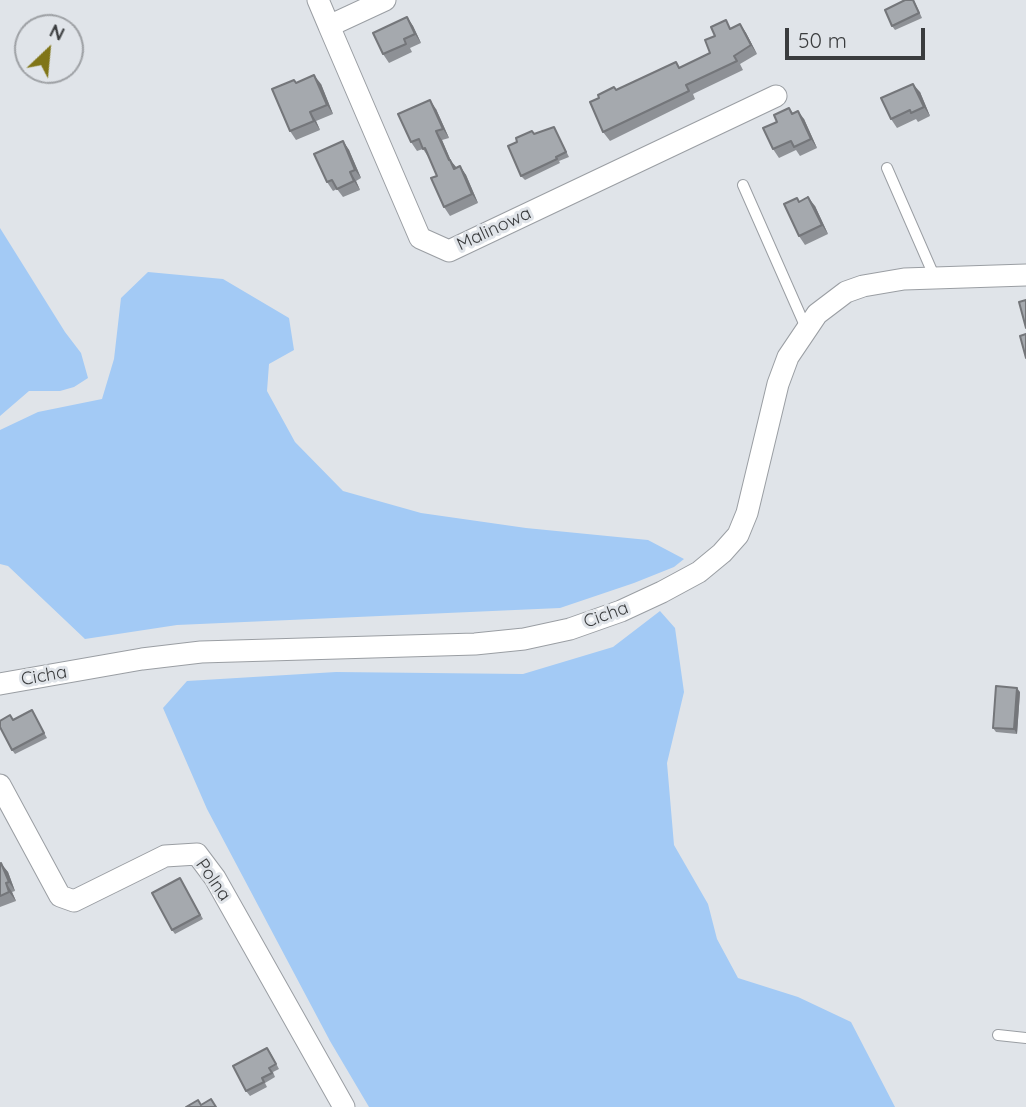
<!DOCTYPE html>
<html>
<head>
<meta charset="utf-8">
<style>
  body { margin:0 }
  #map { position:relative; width:1026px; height:1107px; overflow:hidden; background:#e0e4e9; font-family:Quicksand,sans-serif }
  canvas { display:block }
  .north { position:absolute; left:14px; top:14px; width:70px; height:70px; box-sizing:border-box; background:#e0e4e9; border:2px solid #9ea1a5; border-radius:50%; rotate:26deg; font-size:19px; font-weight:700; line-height:28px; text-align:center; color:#3a3c3e }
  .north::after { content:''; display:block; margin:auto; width:24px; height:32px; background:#807517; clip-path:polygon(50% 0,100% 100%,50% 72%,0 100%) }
  .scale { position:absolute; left:785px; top:28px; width:140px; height:32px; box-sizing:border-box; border:4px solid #3a3c3e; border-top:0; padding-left:9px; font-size:21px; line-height:24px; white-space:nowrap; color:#3a3c3e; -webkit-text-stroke:5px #e0e4e9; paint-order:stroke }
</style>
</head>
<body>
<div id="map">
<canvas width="1026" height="1107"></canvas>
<div class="north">N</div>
<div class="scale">50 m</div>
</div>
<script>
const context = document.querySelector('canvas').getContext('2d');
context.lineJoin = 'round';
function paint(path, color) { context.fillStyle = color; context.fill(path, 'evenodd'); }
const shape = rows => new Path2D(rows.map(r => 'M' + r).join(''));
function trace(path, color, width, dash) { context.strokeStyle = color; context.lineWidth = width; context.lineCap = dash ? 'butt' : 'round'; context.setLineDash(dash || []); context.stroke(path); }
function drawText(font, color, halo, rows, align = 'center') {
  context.font = font + ' Quicksand,sans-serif'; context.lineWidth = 6; context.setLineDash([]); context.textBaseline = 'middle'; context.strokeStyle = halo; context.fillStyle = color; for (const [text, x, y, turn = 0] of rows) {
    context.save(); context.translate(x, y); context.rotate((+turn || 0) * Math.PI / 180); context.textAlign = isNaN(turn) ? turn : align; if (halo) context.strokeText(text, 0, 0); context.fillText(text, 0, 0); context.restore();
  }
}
paint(shape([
  [0,228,65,332,81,353,88,378,74,387,60,391,29,391,0,416],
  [148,272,223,279,289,318,294,350,269,364,267,391,295,442,343,491,421,513,526,528,648,540,684,559,674,567,634,583,560,608,177,625,85,639,8,566,0,564,0,430,38,412,102,399,114,359,121,298],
  [660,611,675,628,684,692,667,763,674,845,708,904,717,939,738,978,798,997,851,1022,895,1107,369,1107,330,1041,207,809,163,708,187,681,336,672,523,674,613,647]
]), '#a3caf5');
const lane = shape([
  [887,168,935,278],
  [743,185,806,328],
  [998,1035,1026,1038]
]);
const street = shape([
  [318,0,329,26,385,0],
  [329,26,420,238,449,251,776,96],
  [0,684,142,659,201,652,475,644,524,639,570,629,621,611,662,592,699,572,722,553,738,535,747,513,778,384,788,357,817,314,846,292,863,286,904,279,1026,275],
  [0,785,60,896,74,901,165,856,197,854,215,878,344,1107]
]);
trace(lane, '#9a9ea3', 12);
trace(street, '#9a9ea3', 23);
trace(lane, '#fff', 10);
trace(street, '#fff', 21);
paint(shape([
  [905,0,914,0,922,18,895,30,892,26],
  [407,17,413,26,421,43,410,48,412,52,389,63,383,54],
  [740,24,746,33,757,54,740,64,743,70,693,94,695,99,610,141,603,132,616,90,680,67,710,53,731,28],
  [297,83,321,84,333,114,316,121,320,130,296,140,290,131],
  [920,92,930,116,918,122,916,119,897,128,891,119],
  [789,108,793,113,804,119,817,148,800,156,796,150,779,158,773,149,777,122],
  [436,109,449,138,442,140,451,161,456,168,460,166,466,175,478,203,450,216,444,207,437,176,429,158,423,149,417,151,411,142],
  [554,127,569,157,559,161,560,163,525,180,521,176,534,134],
  [343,141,349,150,361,178,356,181,360,190,343,197,337,189,333,191,327,182],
  [800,201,815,206,828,234,805,245,799,236],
  [1020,692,1017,734,996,732,993,728],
  [32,710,47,738,15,754,12,750,13,720],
  [0,864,8,872,15,891,12,892,16,901,0,907],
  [180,878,203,919,175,934,172,930],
  [270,1052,279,1069,273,1072,275,1077,265,1083,267,1087,250,1096,246,1091]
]), '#8e9196');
paint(shape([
  [407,17,413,26,421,43,415,34],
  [740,24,746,33,757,54,751,45],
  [314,75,321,84,333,114,327,105],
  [913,84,920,92,930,116,924,107],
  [430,100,436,109,449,138,443,129],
  [798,111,804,119,817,148,811,139],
  [310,112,316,121,320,130,314,121],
  [436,131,442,140,451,161,457,168,460,178,449,160],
  [343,141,349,150,361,178,355,170],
  [460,166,466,175,478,203,472,194],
  [350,172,356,181,360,190,354,181],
  [808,197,815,206,828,234,822,225],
  [1017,688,1020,692,1017,734,1014,729],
  [1,863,8,872,15,891,9,882],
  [6,883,12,892,16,901,9,892]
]), '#74767a');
const building = shape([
  [905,0,913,0,919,13,892,26,885,10,905,0],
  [407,17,415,34,404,39,406,44,383,54,373,33,407,17],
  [726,20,730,29,740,24,751,45,734,56,737,61,686,85,689,91,603,132,590,102,599,98,598,95,614,87,616,90,676,62,679,68,710,53,705,40,715,36,711,27,726,20],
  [314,75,327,105,310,112,314,121,290,131,272,89,294,80,296,83,314,75],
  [913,84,924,107,911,113,910,110,891,119,881,98,913,84],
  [430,100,443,129,436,131,449,160,450,160,454,169,460,166,472,194,444,207,431,178,437,176,425,148,423,149,419,139,411,142,398,114,430,100],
  [789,108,792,114,798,111,811,139,794,147,791,141,773,149,763,128,777,122,774,115,789,108],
  [554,127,566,152,556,157,557,159,521,176,508,146,517,142,516,138,532,131,534,134,554,127],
  [343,141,355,170,350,172,354,181,337,189,332,180,327,182,314,154,343,141],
  [808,197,822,225,799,236,784,204,797,198,799,202,808,197],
  [1026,300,1026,328,1019,302,1026,300],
  [1026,334,1026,358,1020,336,1026,334],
  [996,686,1017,688,1014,729,993,728,996,686],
  [32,710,44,733,12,750,0,727,0,721,10,715,13,720,32,710],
  [1,863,9,882,6,883,9,892,0,896,0,864,1,863],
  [180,878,200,915,172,930,152,893,180,878],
  [267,1048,276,1064,269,1068,272,1073,262,1078,264,1082,246,1091,233,1066,267,1048],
  [211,1099,216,1107,186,1107,198,1100,201,1105,211,1099]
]);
paint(building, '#a5a9ae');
trace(building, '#74767a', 2);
drawText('18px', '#3a3c3e', '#e0e4e9', [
  ["Malinowa",494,229,-25],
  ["Cicha",606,615,-20],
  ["Cicha",44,676,-10],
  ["Polna",213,880,55]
]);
</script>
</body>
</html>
